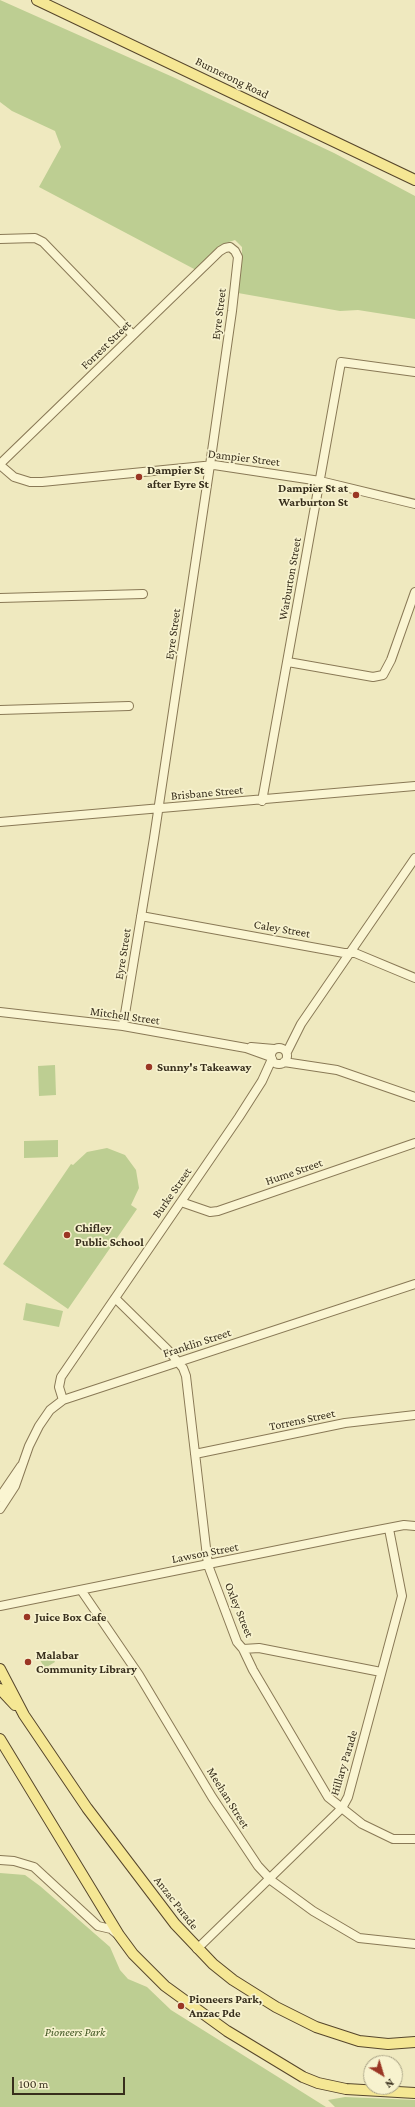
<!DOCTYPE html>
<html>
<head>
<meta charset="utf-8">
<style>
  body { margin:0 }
  #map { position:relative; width:415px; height:2107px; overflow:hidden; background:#efe9bf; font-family:"Crimson Pro",serif }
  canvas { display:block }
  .north { position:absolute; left:363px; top:2055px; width:40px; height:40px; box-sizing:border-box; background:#f7f2ce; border:1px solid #aaa487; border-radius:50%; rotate:142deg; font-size:11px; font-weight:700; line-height:16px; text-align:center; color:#372e1c }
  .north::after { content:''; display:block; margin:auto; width:14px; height:18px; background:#9a3624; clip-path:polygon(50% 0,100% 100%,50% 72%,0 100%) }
  .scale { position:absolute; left:12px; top:2077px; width:113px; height:18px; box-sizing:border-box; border:2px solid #372e1c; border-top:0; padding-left:5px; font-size:12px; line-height:14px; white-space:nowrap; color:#372e1c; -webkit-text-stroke:3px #f7f2ce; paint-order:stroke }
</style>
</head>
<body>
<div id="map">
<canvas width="415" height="2107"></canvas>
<div class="north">N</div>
<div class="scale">100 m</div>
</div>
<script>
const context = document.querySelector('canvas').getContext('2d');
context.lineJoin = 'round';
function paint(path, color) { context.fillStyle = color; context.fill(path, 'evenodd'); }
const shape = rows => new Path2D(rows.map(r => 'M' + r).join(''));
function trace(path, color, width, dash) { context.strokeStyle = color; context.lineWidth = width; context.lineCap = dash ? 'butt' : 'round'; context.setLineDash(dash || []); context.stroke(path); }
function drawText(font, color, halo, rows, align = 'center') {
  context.font = font + ' "Crimson Pro",serif'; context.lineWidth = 3.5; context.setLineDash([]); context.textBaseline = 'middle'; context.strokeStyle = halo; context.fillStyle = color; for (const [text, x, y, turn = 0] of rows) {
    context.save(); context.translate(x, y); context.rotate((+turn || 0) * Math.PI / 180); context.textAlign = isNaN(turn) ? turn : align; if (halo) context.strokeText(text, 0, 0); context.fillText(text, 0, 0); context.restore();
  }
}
paint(shape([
  [0,0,175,78,334,153,415,196,415,319,358,310,340,311,238,293,242,254,242,247,235,240,223,244,196,270,39,187,61,147,55,131,12,111,0,102],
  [55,1065,56,1095,39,1096,38,1066],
  [58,1140,58,1157,24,1158,24,1141],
  [107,1148,125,1155,136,1170,139,1188,131,1205,137,1209,68,1309,3,1264,71,1164,73,1165,87,1152],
  [26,1303,63,1311,59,1327,23,1320],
  [49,1651,55,1662,45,1668,38,1657],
  [0,1873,25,1875,40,1886,110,1947,120,1970,128,1979,147,1987,171,2010,326,2107,0,2107],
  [345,2097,415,2100,415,2107,335,2107,328,2100]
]), '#bdce92');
const minor = shape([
  [0,239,35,238,43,242,133,335],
  [0,464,220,251,225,248,230,247,235,251,238,257,232,311,210,465,154,838,123,1026],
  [0,465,14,477,30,482,42,482,214,465,320,481,415,504],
  [0,598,143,594],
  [288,662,373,677,383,675,391,660,415,592],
  [0,710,129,706],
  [262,801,341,362,415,372],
  [0,822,415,786],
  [141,916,344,953,355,953,415,978],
  [0,1012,123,1026,246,1048,271,1057],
  [251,1047,274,1049],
  '271 1056a8 8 0 1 1 16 0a8 8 0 1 1-16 0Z',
  [287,1052,301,1024,415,858],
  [284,1062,337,1070,415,1097],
  [181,1202,210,1212,218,1211,415,1143],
  [115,1298,167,1349,183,1368,186,1376,208,1565,237,1642,243,1649,253,1670,328,1797,362,1824,393,1839,415,1839],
  [63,1400,59,1387,61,1377,239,1117,262,1081,272,1059],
  [195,1454,345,1423,415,1415],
  [0,1497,21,1466],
  [0,1509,15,1486,29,1446,39,1426,50,1410,63,1400,415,1284],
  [81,1590,139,1675,212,1797,258,1866,272,1881,313,1911,359,1938,415,1944],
  [0,1606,352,1535,404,1525,415,1526],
  [243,1649,259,1648,381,1672],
  [0,1860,14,1861,34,1867,98,1926,111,1929,118,1935],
  [197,1949,342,1808,348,1797,402,1596,389,1529]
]);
const major = shape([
  [37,0,415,180],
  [0,1669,24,1715,87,1808,175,1924,213,1964,233,1980,276,2007,316,2027,359,2041,388,2044,415,2042],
  [0,1689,15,1705],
  [0,1739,119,1935,133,1954,165,1986,227,2031,303,2077,318,2083,346,2089,415,2093]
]);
trace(minor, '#897956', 10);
trace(major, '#56462b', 12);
trace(minor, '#faf5d2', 8);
trace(major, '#f5e794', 10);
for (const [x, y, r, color] of [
  [139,477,4,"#9a3624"],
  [356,495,4,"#9a3624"],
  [149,1067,4,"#9a3624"],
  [67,1235,4,"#9a3624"],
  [27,1617,4,"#9a3624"],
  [28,1662,4,"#9a3624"],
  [181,2006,4,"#9a3624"]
]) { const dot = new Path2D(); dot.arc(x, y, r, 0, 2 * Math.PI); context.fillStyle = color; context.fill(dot); trace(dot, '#f7f2ce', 1.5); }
drawText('12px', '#372e1c', '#f7f2ce', [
  ["Bunnerong Road",232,78,26],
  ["Eyre Street",219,314,-83],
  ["Forrest Street",106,345,-44],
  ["Dampier Street",244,458,7],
  ["Warburton Street",290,579,-80],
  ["Eyre Street",173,634,-82],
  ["Brisbane Street",207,793,-5],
  ["Caley Street",282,929,10],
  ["Eyre Street",123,954,-81],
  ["Mitchell Street",125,1016,8],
  ["Hume Street",294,1172,-19],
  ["Burke Street",172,1193,-55],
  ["Franklin Street",197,1343,-18],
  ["Torrens Street",302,1420,-12],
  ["Lawson Street",205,1553,-11],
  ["Oxley Street",239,1610,68],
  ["Hillary Parade",344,1763,-73],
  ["Meehan Street",228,1798,58],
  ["Anzac Parade",176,1903,52]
]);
drawText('bold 12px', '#372e1c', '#f7f2ce', [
  ["Dampier St",147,470],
  ["after Eyre St",147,484],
  ["Dampier St at",348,488,"right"],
  ["Warburton St",348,502,"right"],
  ["Sunny's Takeaway",157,1067],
  ["Chifley",75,1228],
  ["Public School",75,1242],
  ["Juice Box Cafe",35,1617],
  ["Malabar",36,1655],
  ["Community Library",36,1669],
  ["Pioneers Park,",189,1999],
  ["Anzac Pde",189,2013]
], 'left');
drawText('italic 12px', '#3f5521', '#f7f2ce', [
  ["Pioneers Park",75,2032]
]);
</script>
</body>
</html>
